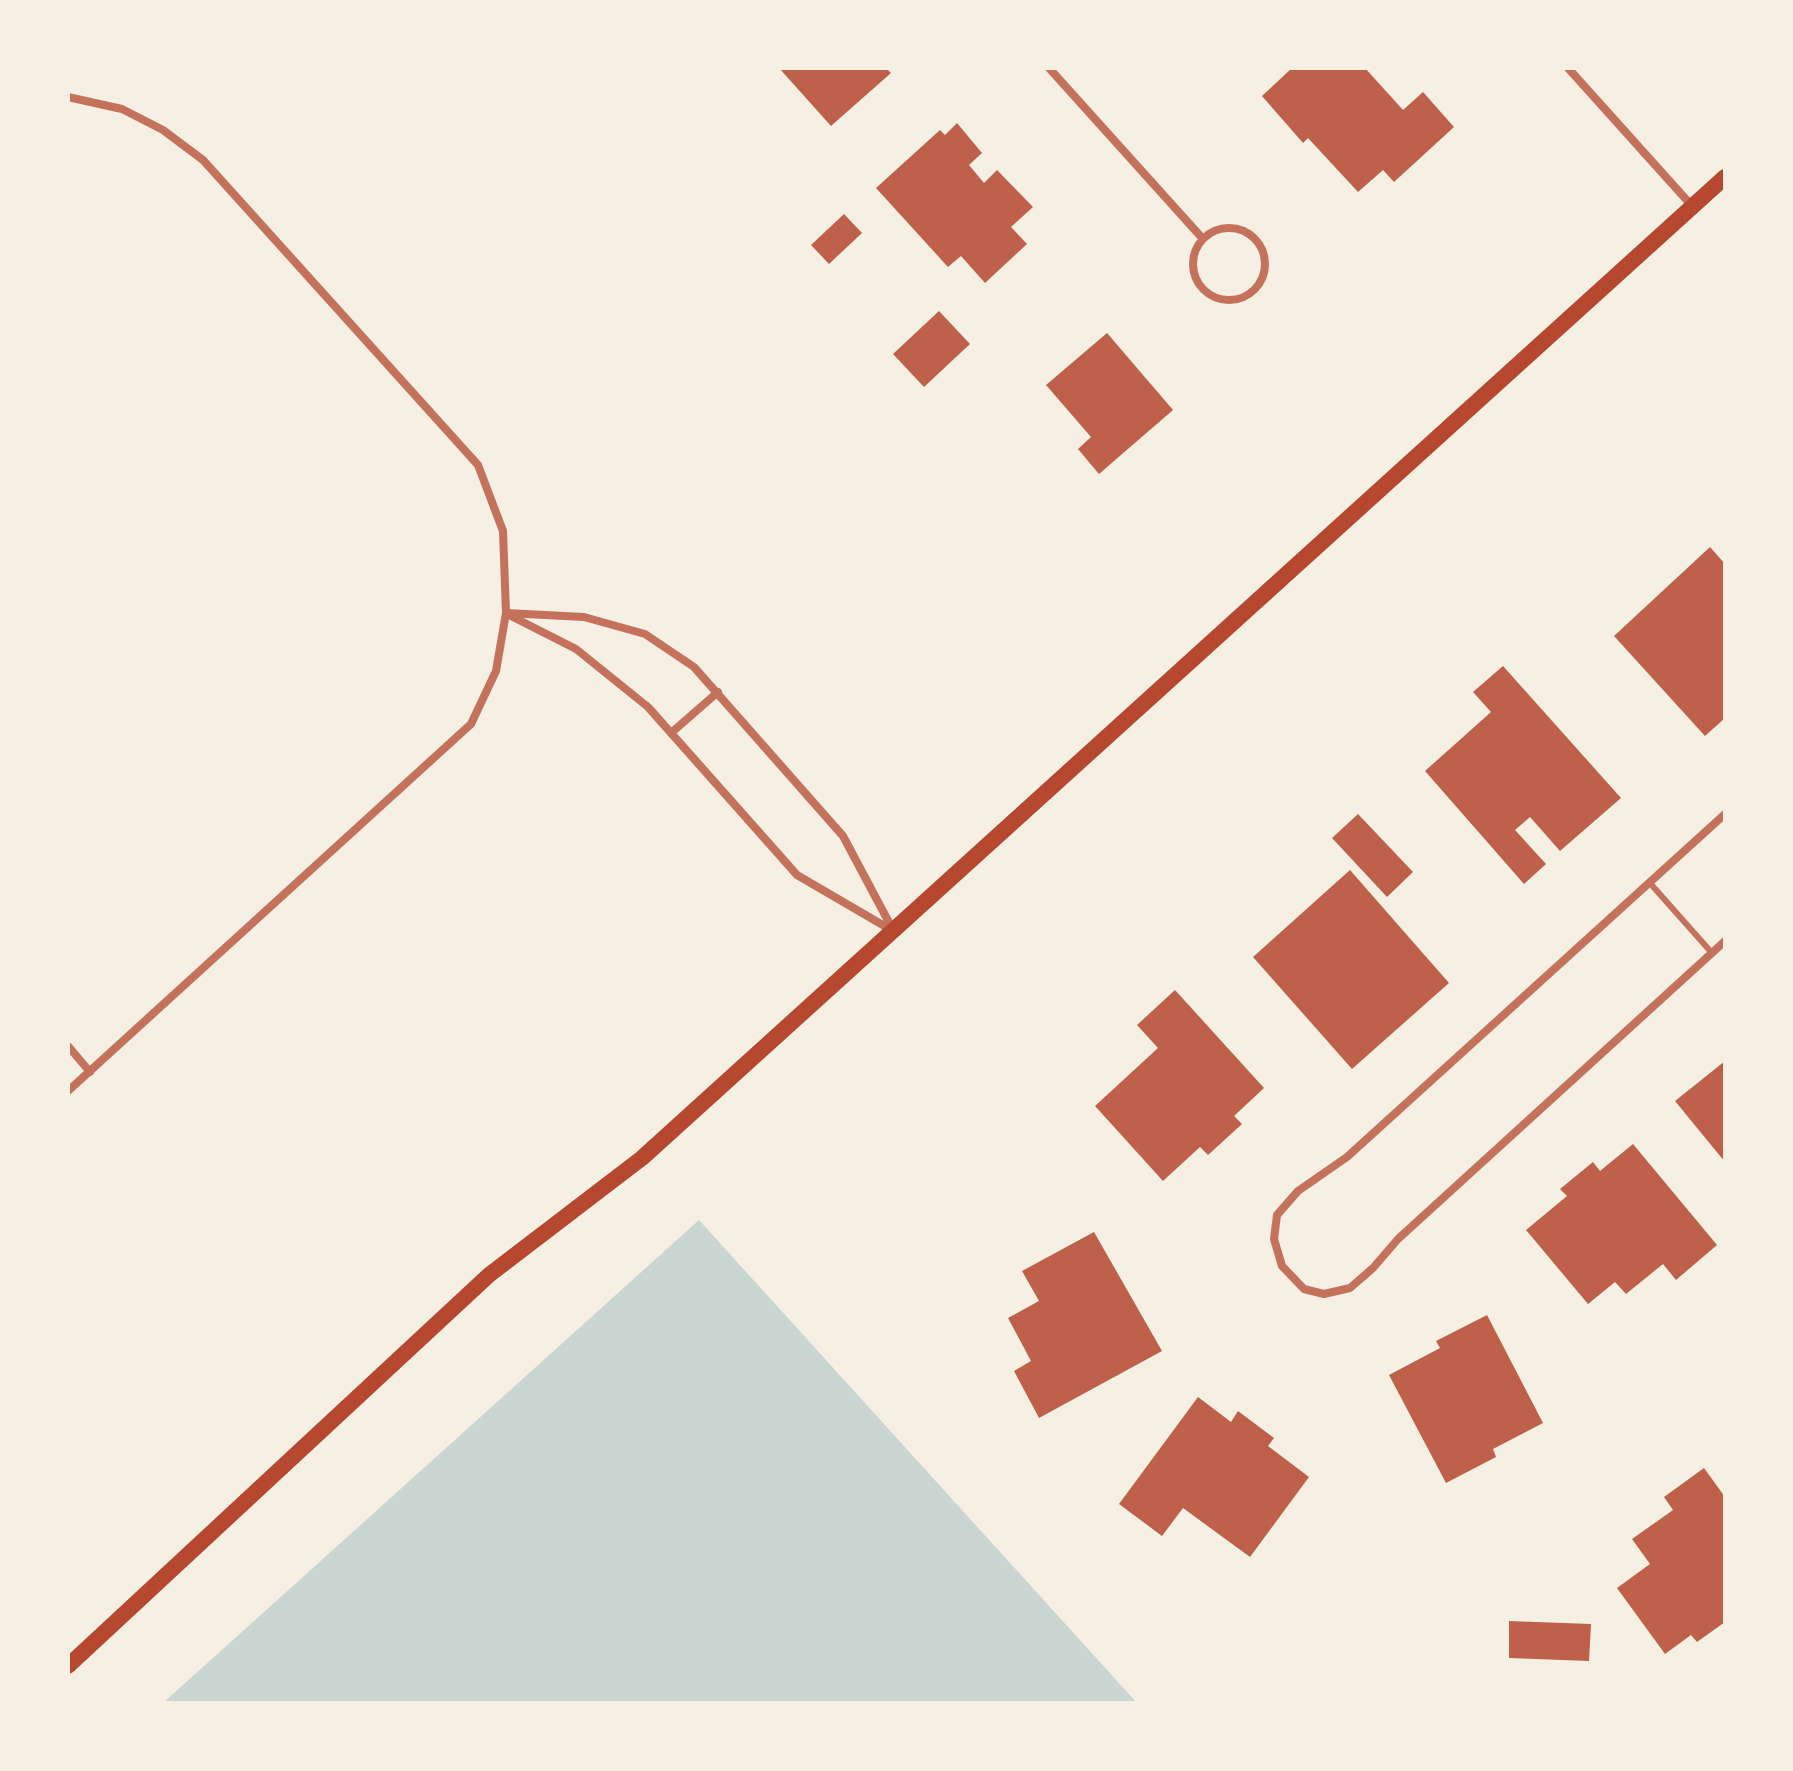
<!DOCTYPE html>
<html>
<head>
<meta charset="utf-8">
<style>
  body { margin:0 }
  #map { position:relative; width:1793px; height:1771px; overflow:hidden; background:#f6efe4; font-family:Arial,sans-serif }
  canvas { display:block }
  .frame { position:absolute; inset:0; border:70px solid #f6efe4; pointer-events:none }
</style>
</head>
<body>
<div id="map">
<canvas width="1793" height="1771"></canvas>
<div class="frame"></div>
</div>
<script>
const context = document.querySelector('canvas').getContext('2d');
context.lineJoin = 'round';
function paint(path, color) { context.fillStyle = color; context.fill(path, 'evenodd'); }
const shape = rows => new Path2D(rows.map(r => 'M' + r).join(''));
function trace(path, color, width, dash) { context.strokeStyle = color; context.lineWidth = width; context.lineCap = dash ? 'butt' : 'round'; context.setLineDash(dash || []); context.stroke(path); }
paint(shape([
  [699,1220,1137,1703,163,1703]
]), '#c9d6d2');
paint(shape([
  [779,68,886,68,891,73,831,126],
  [1292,68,1365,68,1403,110,1423,92,1454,127,1394,182,1383,170,1358,192,1308,138,1303,143,1262,96],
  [957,123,982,153,969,165,984,183,997,170,1033,207,1011,227,1027,244,985,283,961,256,948,267,876,188,940,130,945,135],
  [844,214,862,233,829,264,811,245],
  [939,311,970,344,924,387,893,354],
  [1107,333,1173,410,1099,474,1078,449,1091,437,1046,385],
  [1710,547,1725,564,1725,718,1705,736,1614,636],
  [1503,666,1621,798,1560,851,1530,817,1515,830,1546,864,1524,884,1425,771,1491,712,1473,692],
  [1358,814,1413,872,1387,897,1332,838],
  [1350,870,1449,983,1352,1069,1253,957],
  [1175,990,1264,1088,1234,1116,1242,1124,1208,1155,1200,1147,1163,1181,1095,1106,1158,1048,1137,1025],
  [1725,1061,1725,1162,1675,1101],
  [1633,1144,1717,1245,1676,1280,1663,1264,1626,1294,1615,1282,1588,1304,1526,1230,1567,1196,1560,1189,1593,1162,1600,1171],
  [1094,1232,1162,1351,1039,1418,1014,1371,1031,1361,1008,1318,1039,1301,1022,1271],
  [1487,1315,1543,1423,1493,1449,1496,1457,1446,1483,1389,1375,1440,1348,1436,1341],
  [1198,1397,1231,1422,1238,1411,1274,1438,1268,1446,1309,1477,1250,1557,1183,1508,1162,1536,1119,1504],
  [1704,1468,1725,1497,1725,1622,1697,1642,1691,1635,1665,1654,1617,1588,1650,1564,1632,1539,1673,1510,1664,1497],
  [1509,1621,1591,1624,1589,1661,1509,1658]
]), '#bf614a');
trace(shape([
  [1649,882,1712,953]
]), '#c5725c', 6);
trace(shape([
  [1049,68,1203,239],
  [1568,68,1692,206],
  [68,97,122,109,163,130,203,160,478,465,503,531,506,613,496,671,471,724,68,1091],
  '1193 264a36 36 0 1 1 72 0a36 36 0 1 1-72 0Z',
  [506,613,584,617,645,634,694,667,843,836,893,930],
  [509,615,576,649,648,707,797,875,893,931],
  [671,733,718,692],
  [1725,814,1347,1157,1298,1191,1277,1215,1274,1239,1282,1266,1304,1289,1324,1294,1350,1288,1373,1268,1398,1239,1725,941],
  [68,1046,90,1072]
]), '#c5725c', 8);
trace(shape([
  [68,1666,489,1275,642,1158,1725,177]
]), '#b5482f', 16);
</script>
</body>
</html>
